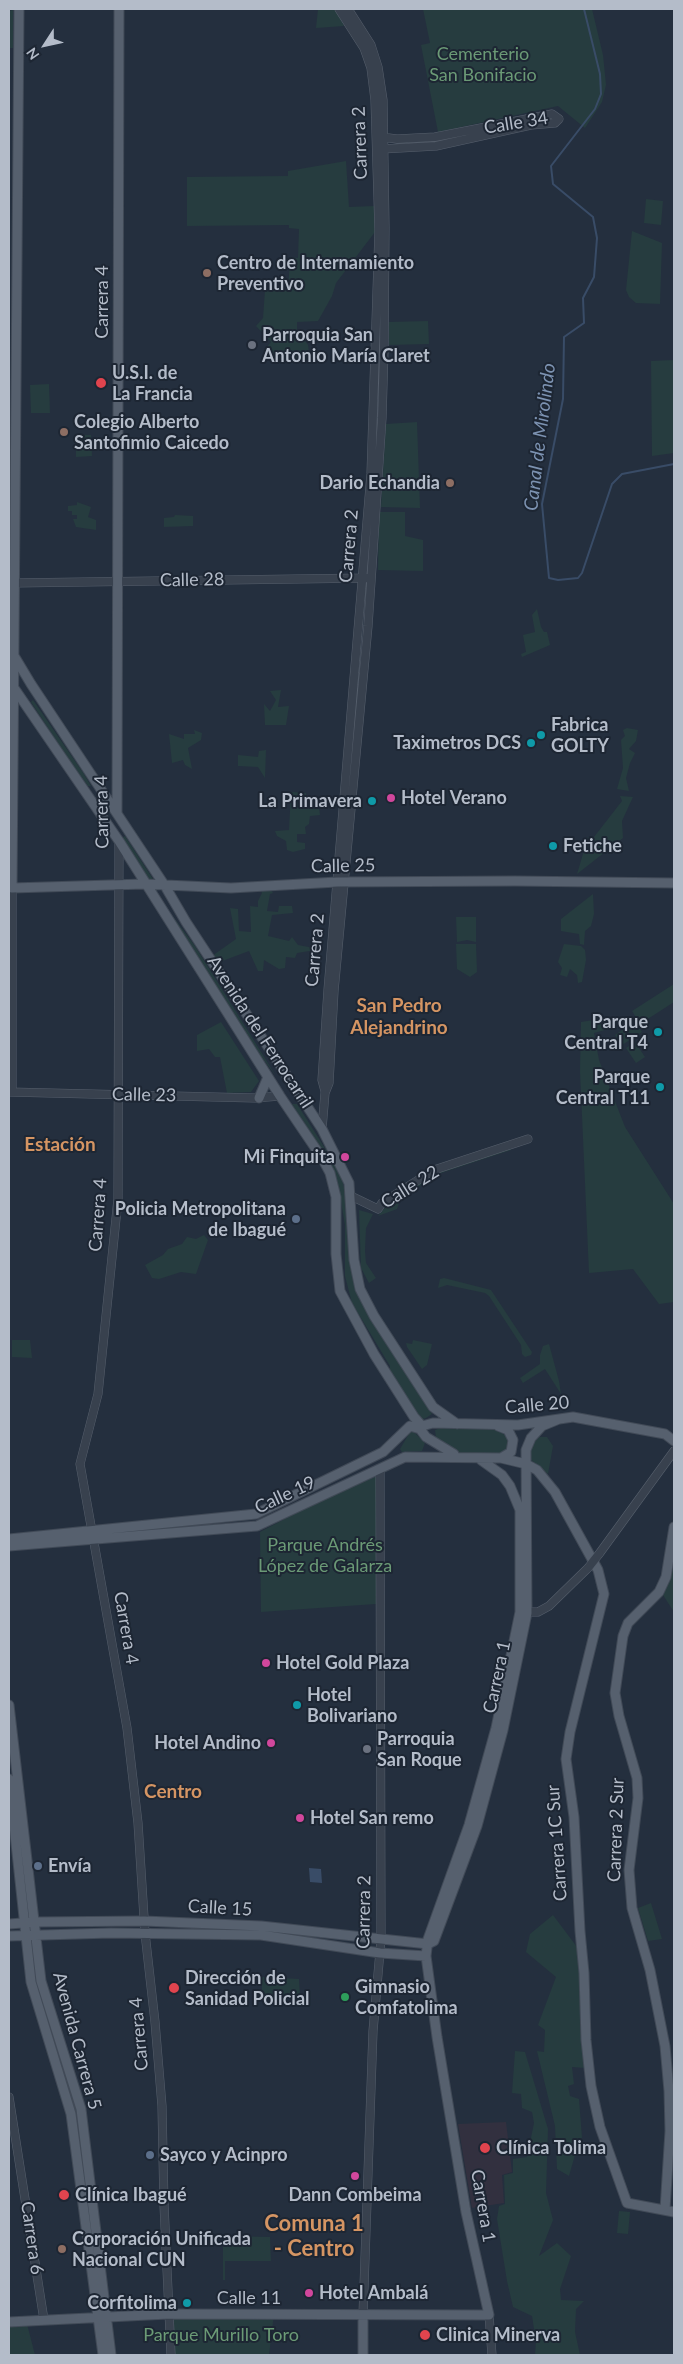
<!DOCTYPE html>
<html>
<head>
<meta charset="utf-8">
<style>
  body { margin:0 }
  #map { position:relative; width:683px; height:2364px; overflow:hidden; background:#242f3e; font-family:Lato,sans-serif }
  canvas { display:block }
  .frame { position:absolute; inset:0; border:10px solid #b4bcc9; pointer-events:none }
  .north { position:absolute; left:20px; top:20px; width:50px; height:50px; -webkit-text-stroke:4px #1d2633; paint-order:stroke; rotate:235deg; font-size:14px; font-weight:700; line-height:20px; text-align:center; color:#b4bcc9 }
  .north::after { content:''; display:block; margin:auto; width:18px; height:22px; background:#b4bcc9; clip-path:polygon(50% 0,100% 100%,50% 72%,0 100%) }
</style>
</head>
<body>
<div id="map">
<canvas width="683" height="2364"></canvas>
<div class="frame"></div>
<div class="north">N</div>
</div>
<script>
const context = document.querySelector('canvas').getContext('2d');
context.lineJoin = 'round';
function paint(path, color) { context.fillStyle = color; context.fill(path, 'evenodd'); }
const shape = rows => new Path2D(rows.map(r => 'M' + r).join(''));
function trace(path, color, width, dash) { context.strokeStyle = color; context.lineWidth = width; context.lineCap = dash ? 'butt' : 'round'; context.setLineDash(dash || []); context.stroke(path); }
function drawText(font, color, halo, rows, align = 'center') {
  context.font = font + ' Lato,sans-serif'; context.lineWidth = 4; context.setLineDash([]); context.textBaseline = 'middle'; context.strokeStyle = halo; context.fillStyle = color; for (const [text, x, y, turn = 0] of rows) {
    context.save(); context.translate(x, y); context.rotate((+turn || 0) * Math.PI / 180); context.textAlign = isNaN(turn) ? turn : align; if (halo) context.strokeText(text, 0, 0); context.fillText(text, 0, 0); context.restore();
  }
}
paint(shape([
  [506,2122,512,2172,502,2175,504,2203,472,2208,458,2124]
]), '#32303f');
paint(shape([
  [318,9,336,9,344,26,316,28],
  [423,9,592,9,603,55,606,85,602,102,585,128,558,106,438,132,421,45,430,43],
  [13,10,13,48,9,48,9,11],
  [346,161,349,207,374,206,375,232,336,283,332,296,318,321,297,322,297,330,308,345,310,358,302,361,283,360,283,355,270,354,265,349,271,342,256,326,263,318,265,290,288,291,290,257,298,258,299,229,289,228,289,225,187,226,187,177,288,176,288,171],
  [646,199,663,201,661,225,644,223],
  [632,231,662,243,660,304,636,303,629,297,626,290],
  [428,321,429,344,389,345,389,322],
  [674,360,674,453,652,456,651,361],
  [49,384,50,413,31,413,30,385],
  [417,422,420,508,381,507,386,424],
  [76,435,91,435,92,456,76,457],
  [77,502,91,507,88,517,96,520,96,530,76,527,73,519,77,519,77,515,72,515,72,511,68,511,68,506,77,505],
  [379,512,405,512,405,536,423,540,423,571,378,570],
  [175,515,193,516,193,526,164,527,164,518,174,517],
  [537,609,541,627,544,632,547,632,550,645,522,657,521,654,526,652,523,635,535,632,532,615],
  [281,690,278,707,289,706,286,725,265,725,264,704,270,711,276,700,270,691],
  [33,700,84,774,91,786,88,786,67,757,31,702],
  [627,728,638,730,636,741,629,749,635,753,630,763,626,778,629,791,617,789,623,768,621,740,625,736,623,730],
  [194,730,202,733,201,740,188,748,192,769,185,765,183,760,172,763,169,734,184,739,184,734,195,734],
  [266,750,265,778,258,767,238,766,238,755,258,757,259,751],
  [291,792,306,793,306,808,319,808,320,815,310,816,309,824,305,827,306,834,297,834,297,842,305,843,305,849,293,852,287,850,286,841,277,836,275,831,289,830],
  [620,796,633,797,622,821,623,838,577,874,588,837,594,837,622,801],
  [125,836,153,879,149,881,122,838],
  [270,888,273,893,270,894,267,911,278,912,279,906,292,906,293,913,272,915,268,936,289,941,292,937,298,945,314,948,315,950,297,953,295,958,286,957,285,968,279,969,264,960,263,971,258,971,249,951,217,963,212,956,236,939,230,908,238,909,239,931,251,932,250,906,258,907,258,901,262,893,260,889],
  [593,894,594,914,591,926,585,931,584,945,580,944,579,934,561,931,561,919],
  [169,911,195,946,276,1076,260,1055,167,912],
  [456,917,476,917,476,942,467,940,457,942],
  [456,944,476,944,477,972,470,977,457,969],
  [564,944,581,946,585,950,586,960,582,982,578,983,577,975,570,969,567,977,560,975,562,968,558,962],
  [674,984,674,1002,640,1024,632,1011],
  [600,1019,605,1030,594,1033,599,1060,625,1127,674,1204,674,1302,659,1304,633,1269,589,1273,580,1071,581,1022],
  [634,1021,642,1032,622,1045,615,1035],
  [221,1022,259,1081,251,1092,227,1093,220,1057,215,1057,209,1049,197,1051,197,1035],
  [635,1042,645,1057,636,1063,626,1048],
  [292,1104,297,1104,333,1161,343,1183,347,1202,350,1261,355,1290,432,1414,426,1418,420,1420,407,1398,390,1371,390,1366,352,1303,345,1276,345,1225,338,1185,324,1153],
  [510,1148,511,1150,435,1175,400,1200,397,1209,378,1216,389,1203,434,1173],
  [359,1210,373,1214,366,1228,365,1251,366,1263,376,1278,369,1283,361,1268],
  [204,1235,208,1240,196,1274,181,1272,159,1279,152,1278,145,1265,163,1255,168,1249,182,1244,187,1237,196,1239],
  [444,1278,491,1290,532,1352,531,1355,525,1357,522,1354,521,1345,489,1296,485,1293,447,1285,438,1288,440,1279],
  [12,1340,30,1340,32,1358,12,1357],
  [413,1340,432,1344,427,1365,422,1369,407,1347,406,1343,412,1344],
  [549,1344,559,1381,561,1394,545,1369,523,1383,520,1378,540,1364,540,1355,543,1346],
  [443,1427,499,1429,508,1438,508,1446,506,1451,497,1454,459,1453,436,1438,435,1430],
  [410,1432,414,1432,425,1443,422,1451,402,1452,400,1449],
  [539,1437,547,1437,553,1446,548,1474,531,1460,530,1447],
  [377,1476,379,1510,376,1604,261,1612,260,1532,319,1501],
  [674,1565,674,1612,663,1595],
  [651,1903,662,1939,648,1941,638,1908],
  [553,1915,580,1951,585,2068,572,2067,574,2084,568,2086,570,2096,579,2099,582,2138,578,2138,580,2155,575,2155,569,2176,557,2169,555,2126,537,2051,544,2052,545,2030,538,2025,556,1977,526,1952,530,1934],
  [262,1977,299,1979,300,1998,262,1998],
  [515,2051,525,2052,548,2129,546,2193,553,2220,539,2256,557,2243,571,2256,560,2289,561,2300,584,2301,576,2309,575,2332,580,2355,535,2355,536,2341,532,2316,513,2307,507,2281,497,2219,499,2206,505,2204,504,2175,513,2173,513,2159,527,2157,534,2123,532,2112,522,2108,521,2094,512,2093],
  [619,2211,630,2212,628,2234,617,2233],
  [223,2236,270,2237,271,2261,225,2261,225,2280,223,2280],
  [168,2314,274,2314,269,2355,171,2355],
  [9,2322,27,2324,35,2355,9,2355]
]), '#263c3f');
paint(shape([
  [309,1868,321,1869,322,1883,310,1882]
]), '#394c67');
trace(shape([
  [584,9,600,74,601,94,595,109,551,166,553,184,593,217,597,238,594,277,583,298,584,323,564,337,563,399,542,504,549,578,558,580,578,578,582,573,612,484,622,474,674,464]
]), '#394c67', 2);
const minor = shape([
  [381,137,397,139,435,137,552,114,559,119,555,123,531,125,436,146,382,149],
  [13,583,367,578],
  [119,841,118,1199,98,1394,80,1464,127,1728,138,1823,145,1933,155,2022,162,2106,164,2205,171,2355],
  [325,1091,322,1080,328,990,371,474,379,231,375,100,371,68,364,48,339,9],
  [9,1092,255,1098,280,1096],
  [12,1092,12,888],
  [322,1129,325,1093,329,1083,334,991,368,626,382,418,384,350,385,228,383,100,378,67,371,45,348,9],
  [351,1196,378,1209,382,1203,434,1170,528,1139],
  [599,1554,674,1451],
  [522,1612,538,1612,549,1606,588,1568],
  [9,2097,44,2320],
  [363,2315,373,2031,381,1940,380,1469],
  [489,2315,492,2355]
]);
const major = shape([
  [19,9,12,888,144,884,231,888,337,882,515,881,674,883],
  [13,654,31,684,165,886,186,922,322,1129,349,1183,354,1260,360,1289,374,1316,433,1407,457,1424],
  [12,685,119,841,280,1096,322,1158,330,1173,336,1197,336,1254,340,1291,374,1354,414,1417,422,1426],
  [117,813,119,9],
  [259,1098,268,1077],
  [498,1426,508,1430,513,1440,511,1452,501,1458],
  [454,1454,426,1437,420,1429,422,1426,433,1423,518,1425,573,1417,665,1434,674,1441],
  [9,1539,256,1514,383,1452,410,1426,420,1429],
  [9,1546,257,1526,405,1457,501,1458,526,1464,537,1470,555,1492,598,1570,604,1594,570,1732,566,1759,574,1817,580,1931,584,1973,586,2040,591,2086,600,2127,627,2203,674,2212],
  [9,1705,41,1981,81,2109,111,2355],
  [9,1779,31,1982,71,2114,103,2355],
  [9,1924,35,1922,144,1921,261,1926,428,1944],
  [9,1936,111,1933,261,1935,380,1953,426,1956],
  [428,1944,434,1941,477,1826,503,1730,527,1613,526,1450,531,1438,542,1426,559,1419],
  [665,2209,670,2131,669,2091,665,2046,650,1970,632,1908,629,1870,638,1798,637,1778,619,1716,615,1693,623,1636,628,1623,659,1592,666,1577,674,1527],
  [363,2315,363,2355],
  [9,2322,168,2314,489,2315,466,2212,437,2037,426,1956,428,1939,469,1825,496,1728,520,1612,520,1510,510,1486,502,1475,481,1460]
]);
trace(minor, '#565f6c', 9);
trace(major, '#414a57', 11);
trace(minor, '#38414e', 8);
trace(major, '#56606e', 9);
const minorBridge = shape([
  [588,1568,599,1554]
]);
trace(minorBridge, '#565f6c', 9, []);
trace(minorBridge, '#38414e', 8);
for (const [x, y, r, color] of [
  [207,273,5,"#8d6e63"],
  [252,345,5,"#6b7280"],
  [101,383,6,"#e0444e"],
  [64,432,5,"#8d6e63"],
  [450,483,5,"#8d6e63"],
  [541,735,5,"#0f9aa8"],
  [531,743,5,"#0f9aa8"],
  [391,798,5,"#d1479c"],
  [372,801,5,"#0f9aa8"],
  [553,846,5,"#0f9aa8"],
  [658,1032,5,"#0f9aa8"],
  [660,1087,5,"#0f9aa8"],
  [345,1157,5,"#d1479c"],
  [296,1219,5,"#5c6f8a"],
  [266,1663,5,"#d1479c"],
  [297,1705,5,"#0f9aa8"],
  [271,1743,5,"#d1479c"],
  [367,1749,5,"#6b7280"],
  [300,1818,5,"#d1479c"],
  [38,1866,5,"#5c6f8a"],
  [174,1988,6,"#e0444e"],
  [345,1997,5,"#2e9e5b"],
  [485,2148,6,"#e0444e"],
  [150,2155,5,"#5c6f8a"],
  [355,2176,5,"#d1479c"],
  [64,2195,6,"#e0444e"],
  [62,2249,5,"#8d6e63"],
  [309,2293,5,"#d1479c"],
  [187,2303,5,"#0f9aa8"],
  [425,2335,6,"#e0444e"]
]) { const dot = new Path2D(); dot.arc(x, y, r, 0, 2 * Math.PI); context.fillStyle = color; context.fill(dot); trace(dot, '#1d2633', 2); }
drawText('18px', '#6b9a76', '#1d2633', [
  ["Cementerio",483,54],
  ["San Bonifacio",483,75],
  ["Parque Andrés",325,1545],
  ["López de Galarza",325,1566],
  ["Parque Murillo Toro",221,2335]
]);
drawText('18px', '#b4bcc9', '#1d2633', [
  ["Calle 34",516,123,-9],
  ["Carrera 2",360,143,-92],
  ["Carrera 4",102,302,-90],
  ["Carrera 2",349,546,-85],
  ["Calle 28",192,580,-1],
  ["Carrera 4",102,812,-91],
  ["Calle 25",343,866,-1],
  ["Carrera 2",315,950,-85],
  ["Avenida del Ferrocarril",260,1032,57],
  ["Calle 23",144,1095,1],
  ["Calle 22",410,1187,-32],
  ["Carrera 4",98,1215,-86],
  ["Calle 20",537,1405,-5],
  ["Calle 19",285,1495,-25],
  ["Carrera 4",126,1628,80],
  ["Carrera 1",497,1677,-78],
  ["Carrera 2 Sur",616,1830,-88],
  ["Carrera 1C Sur",557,1843,-94],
  ["Calle 15",220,1908,3],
  ["Carrera 2",364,1912,-89],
  ["Carrera 4",139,2034,-95],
  ["Avenida Carrera 5",77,2041,75],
  ["Carrera 1",483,2206,80],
  ["Carrera 6",32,2238,82],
  ["Calle 11",249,2298]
]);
drawText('bold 18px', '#b4bcc9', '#1d2633', [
  ["Centro de Internamiento",217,263],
  ["Preventivo",217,284],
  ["Parroquia San",262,335],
  ["Antonio María Claret",262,356],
  ["U.S.I. de",112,373],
  ["La Francia",112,394],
  ["Colegio Alberto",74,422],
  ["Santofimio Caicedo",74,443],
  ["Dario Echandia",440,483,"right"],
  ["Fabrica",551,725],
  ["GOLTY",551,746],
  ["Taximetros DCS",521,743,"right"],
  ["Hotel Verano",401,798],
  ["La Primavera",362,801,"right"],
  ["Fetiche",563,846],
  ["Parque",648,1022,"right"],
  ["Central T4",648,1043,"right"],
  ["Parque",650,1077,"right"],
  ["Central T11",650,1098,"right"],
  ["Mi Finquita",335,1157,"right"],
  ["Policia Metropolitana",286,1209,"right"],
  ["de Ibagué",286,1230,"right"],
  ["Hotel Gold Plaza",276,1663],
  ["Hotel",307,1695],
  ["Bolivariano",307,1716],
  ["Parroquia",377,1739],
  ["San Roque",377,1760],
  ["Hotel Andino",261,1743,"right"],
  ["Hotel San remo",310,1818],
  ["Envía",48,1866],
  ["Dirección de",185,1978],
  ["Sanidad Policial",185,1999],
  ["Gimnasio",355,1987],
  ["Comfatolima",355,2008],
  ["Clínica Tolima",496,2148],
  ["Sayco y Acinpro",160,2155],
  ["Clínica Ibagué",75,2195],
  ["Dann Combeima",355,2195,"center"],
  ["Corporación Unificada",72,2239],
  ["Nacional CUN",72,2260],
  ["Hotel Ambalá",319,2293],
  ["Corfitolima",177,2303,"right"],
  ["Clinica Minerva",436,2335]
], 'left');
drawText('italic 19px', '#7c92b1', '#1d2633', [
  ["Canal de Mirolindo",540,437,-83]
]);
drawText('bold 19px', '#d59563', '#1d2633', [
  ["San Pedro",399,1006],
  ["Alejandrino",399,1028],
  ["Estación",60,1145],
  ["Centro",173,1792]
]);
drawText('bold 22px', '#d59563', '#1d2633', [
  ["Comuna 1",314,2224],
  ["- Centro",314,2249]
]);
</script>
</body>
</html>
